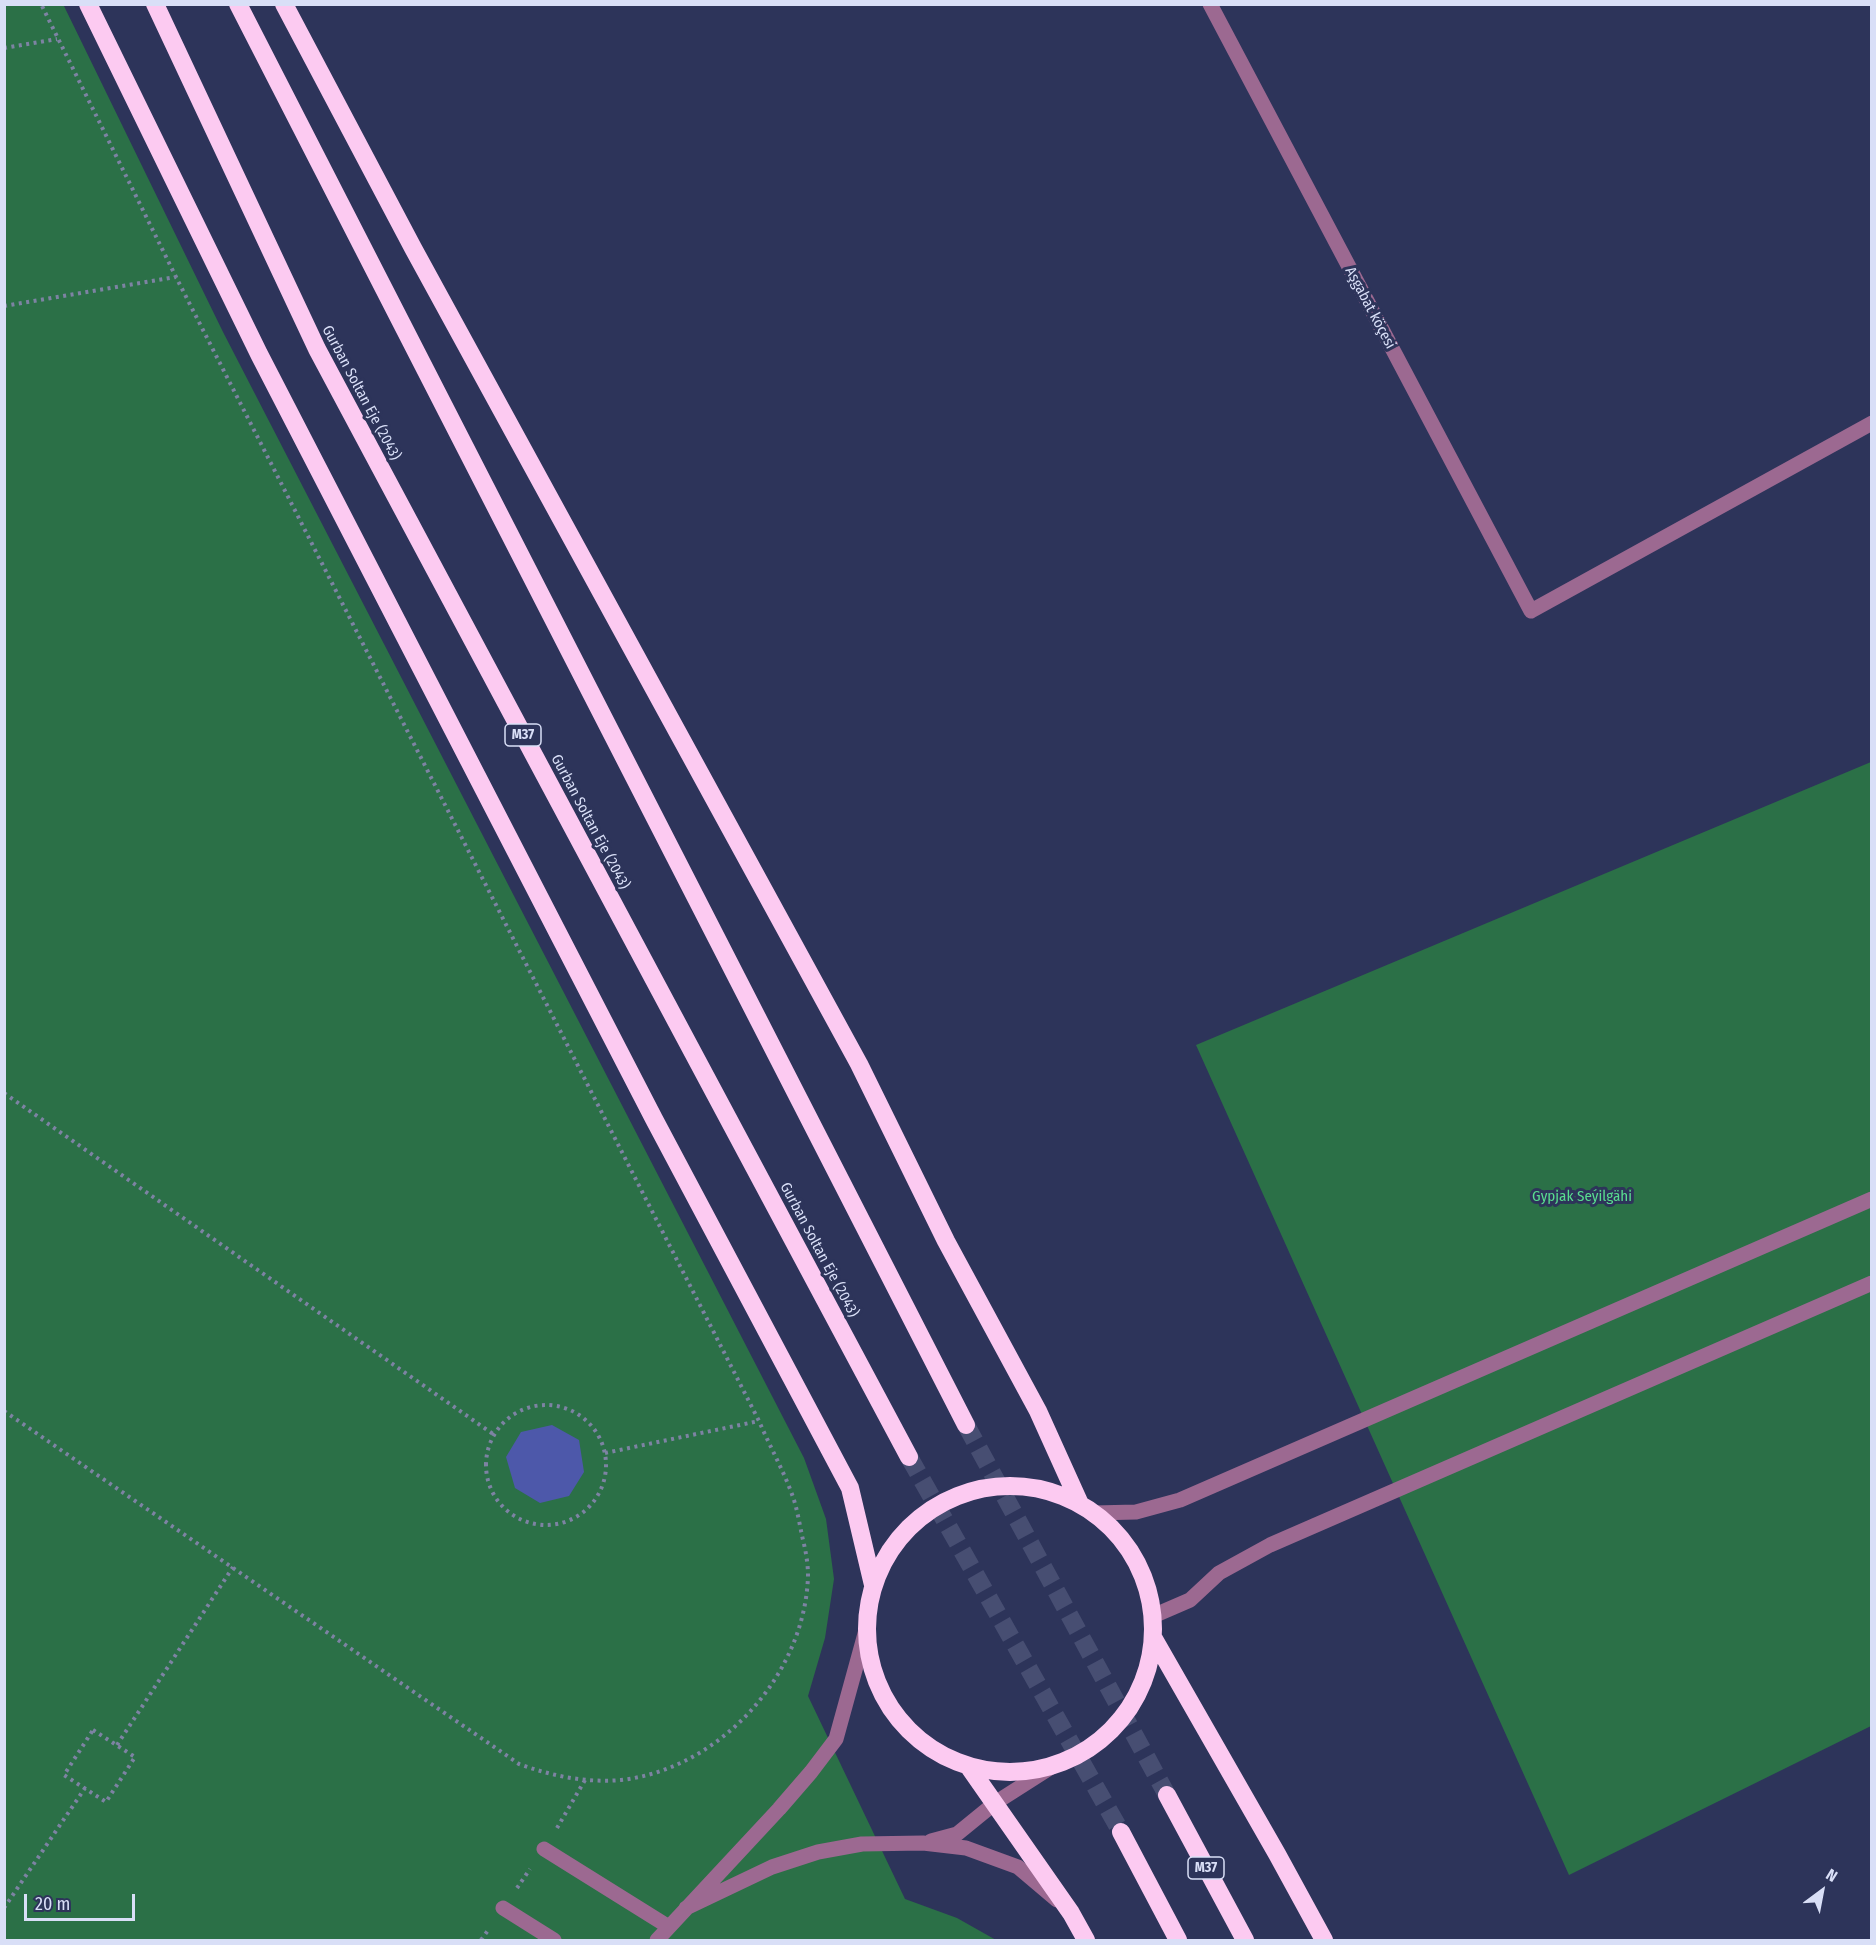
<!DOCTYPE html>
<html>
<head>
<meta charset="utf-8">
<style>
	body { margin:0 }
	#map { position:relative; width:1876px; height:1945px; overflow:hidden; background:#2d345a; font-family:"Fira Sans Condensed",sans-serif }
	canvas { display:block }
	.frame { position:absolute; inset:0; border:6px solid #d9dff7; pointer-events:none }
	.north { position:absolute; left:1792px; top:1861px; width:60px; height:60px; -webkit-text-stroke:4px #2d345a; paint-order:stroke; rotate:32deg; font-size:16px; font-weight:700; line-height:24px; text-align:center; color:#d9dff7 }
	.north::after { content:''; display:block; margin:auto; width:21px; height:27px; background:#d9dff7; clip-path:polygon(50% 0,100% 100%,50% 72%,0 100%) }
	.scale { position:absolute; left:24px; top:1894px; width:111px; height:27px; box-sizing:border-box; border:3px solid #d9dff7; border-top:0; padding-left:8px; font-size:18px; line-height:21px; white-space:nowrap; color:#d9dff7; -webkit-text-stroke:4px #2d345a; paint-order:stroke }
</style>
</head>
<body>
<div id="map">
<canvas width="1876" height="1945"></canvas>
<div class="frame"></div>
<div class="north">N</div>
<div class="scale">20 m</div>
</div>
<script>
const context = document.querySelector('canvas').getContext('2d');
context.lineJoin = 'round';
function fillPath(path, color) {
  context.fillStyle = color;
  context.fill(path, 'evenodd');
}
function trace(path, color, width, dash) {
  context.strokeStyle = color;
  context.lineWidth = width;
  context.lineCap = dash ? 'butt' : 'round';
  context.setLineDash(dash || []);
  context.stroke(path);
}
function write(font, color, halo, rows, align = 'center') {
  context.font = font + ' "Fira Sans Condensed",sans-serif';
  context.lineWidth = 6;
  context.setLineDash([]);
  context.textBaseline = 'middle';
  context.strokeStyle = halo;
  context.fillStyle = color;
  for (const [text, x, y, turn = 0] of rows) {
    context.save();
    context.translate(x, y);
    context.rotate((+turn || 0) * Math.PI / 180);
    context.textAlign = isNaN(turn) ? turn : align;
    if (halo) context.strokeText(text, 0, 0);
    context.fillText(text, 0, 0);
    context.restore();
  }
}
const green = new Path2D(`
	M63,4l160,328 581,1126 22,61 8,60 -9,59 -17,58 97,203 52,19 39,22h-991l-1,-1935z
	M1871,762v964l-302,149 -373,-830z`);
const water = new Path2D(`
	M552,1425l27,15 5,32 -15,24 -29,7 -25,-15 -9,-31 15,-25z`);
const highwayTunnel = new Path2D(`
	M966,1425l201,370
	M909,1457l212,375`);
const path = new Path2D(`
	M4,48l53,-9
	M4,306l172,-29
	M4,1093l489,341
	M486 1465a60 60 0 1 1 120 0a60 60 0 1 1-120 0Z
	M4,1411l515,353c33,12 66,19 102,16 99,-11 184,-105 187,-204 0,-12 -2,-24 -5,-36 -3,-13 -5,-27 -9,-40 -9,-27 -24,-53 -35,-79l-583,-1144 -135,-273
	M605,1453l154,-32
	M93,1730l42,27 -29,45 -42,-27z
	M117,1745l116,-178
	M557,1828l28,-48
	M517,1888l13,-19
	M4,1908l81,-120
	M481,1940l8,-11`);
const minor = new Path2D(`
	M1210,4l321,607 341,-188
	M1094,1513l42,-1 44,-12 692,-301
	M1153,1616l37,-16 29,-27 51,-28 602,-262
	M931,1841l26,-7 38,-31 58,-37
	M544,1849l125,78
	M503,1908l51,32
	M686,1908l86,-41 46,-15 44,-8 61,-1 43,5 52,19 39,33
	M657,1940l122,-131 32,-37 25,-33 30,-109`);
const highway = new Path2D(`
	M88,4l171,350 395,765 196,369 23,97
	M155,4l162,345 592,1108
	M238,4l728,1421
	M284,4l129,244 446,816 87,177 92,170 42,93
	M867 1629a143 143 0 1 1 286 0a143 143 0 1 1-286 0Z
	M1154,1639l123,215 47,86
	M969,1767l102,146 15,27
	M1167,1795l78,145
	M1121,1832l57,108`);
const shields = [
	[523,735,36],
	[1206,1868,36]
];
const shieldNames = [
	["M37",523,735],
	["M37",1206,1868]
];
const streetNames = [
	["Aşgabat köçesi",1370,308,62],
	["Gurban Soltan Eje (2043)",361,393,62],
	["Gurban Soltan Eje (2043)",590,822,62],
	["Gurban Soltan Eje (2043)",819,1250,62]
];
const parkNames = [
	["Gypjak Seýilgähi",1582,1197]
];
fillPath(green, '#2b7047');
fillPath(water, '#4d58aa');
trace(highwayTunnel, '#474e72', 18, [18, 9]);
trace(path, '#7d83a3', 4, [3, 4.5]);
trace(minor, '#9c6991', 15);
trace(highway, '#fccaf1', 18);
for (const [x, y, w] of shields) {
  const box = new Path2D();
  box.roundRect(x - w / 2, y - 11, w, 22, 4.5);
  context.fillStyle = '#2d345a';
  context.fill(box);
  trace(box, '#d9dff7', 1.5);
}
write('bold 14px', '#d9dff7', null, shieldNames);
write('15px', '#d9dff7', '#2d345a', streetNames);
write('15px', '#59dd8f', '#2d345a', parkNames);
</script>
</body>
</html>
